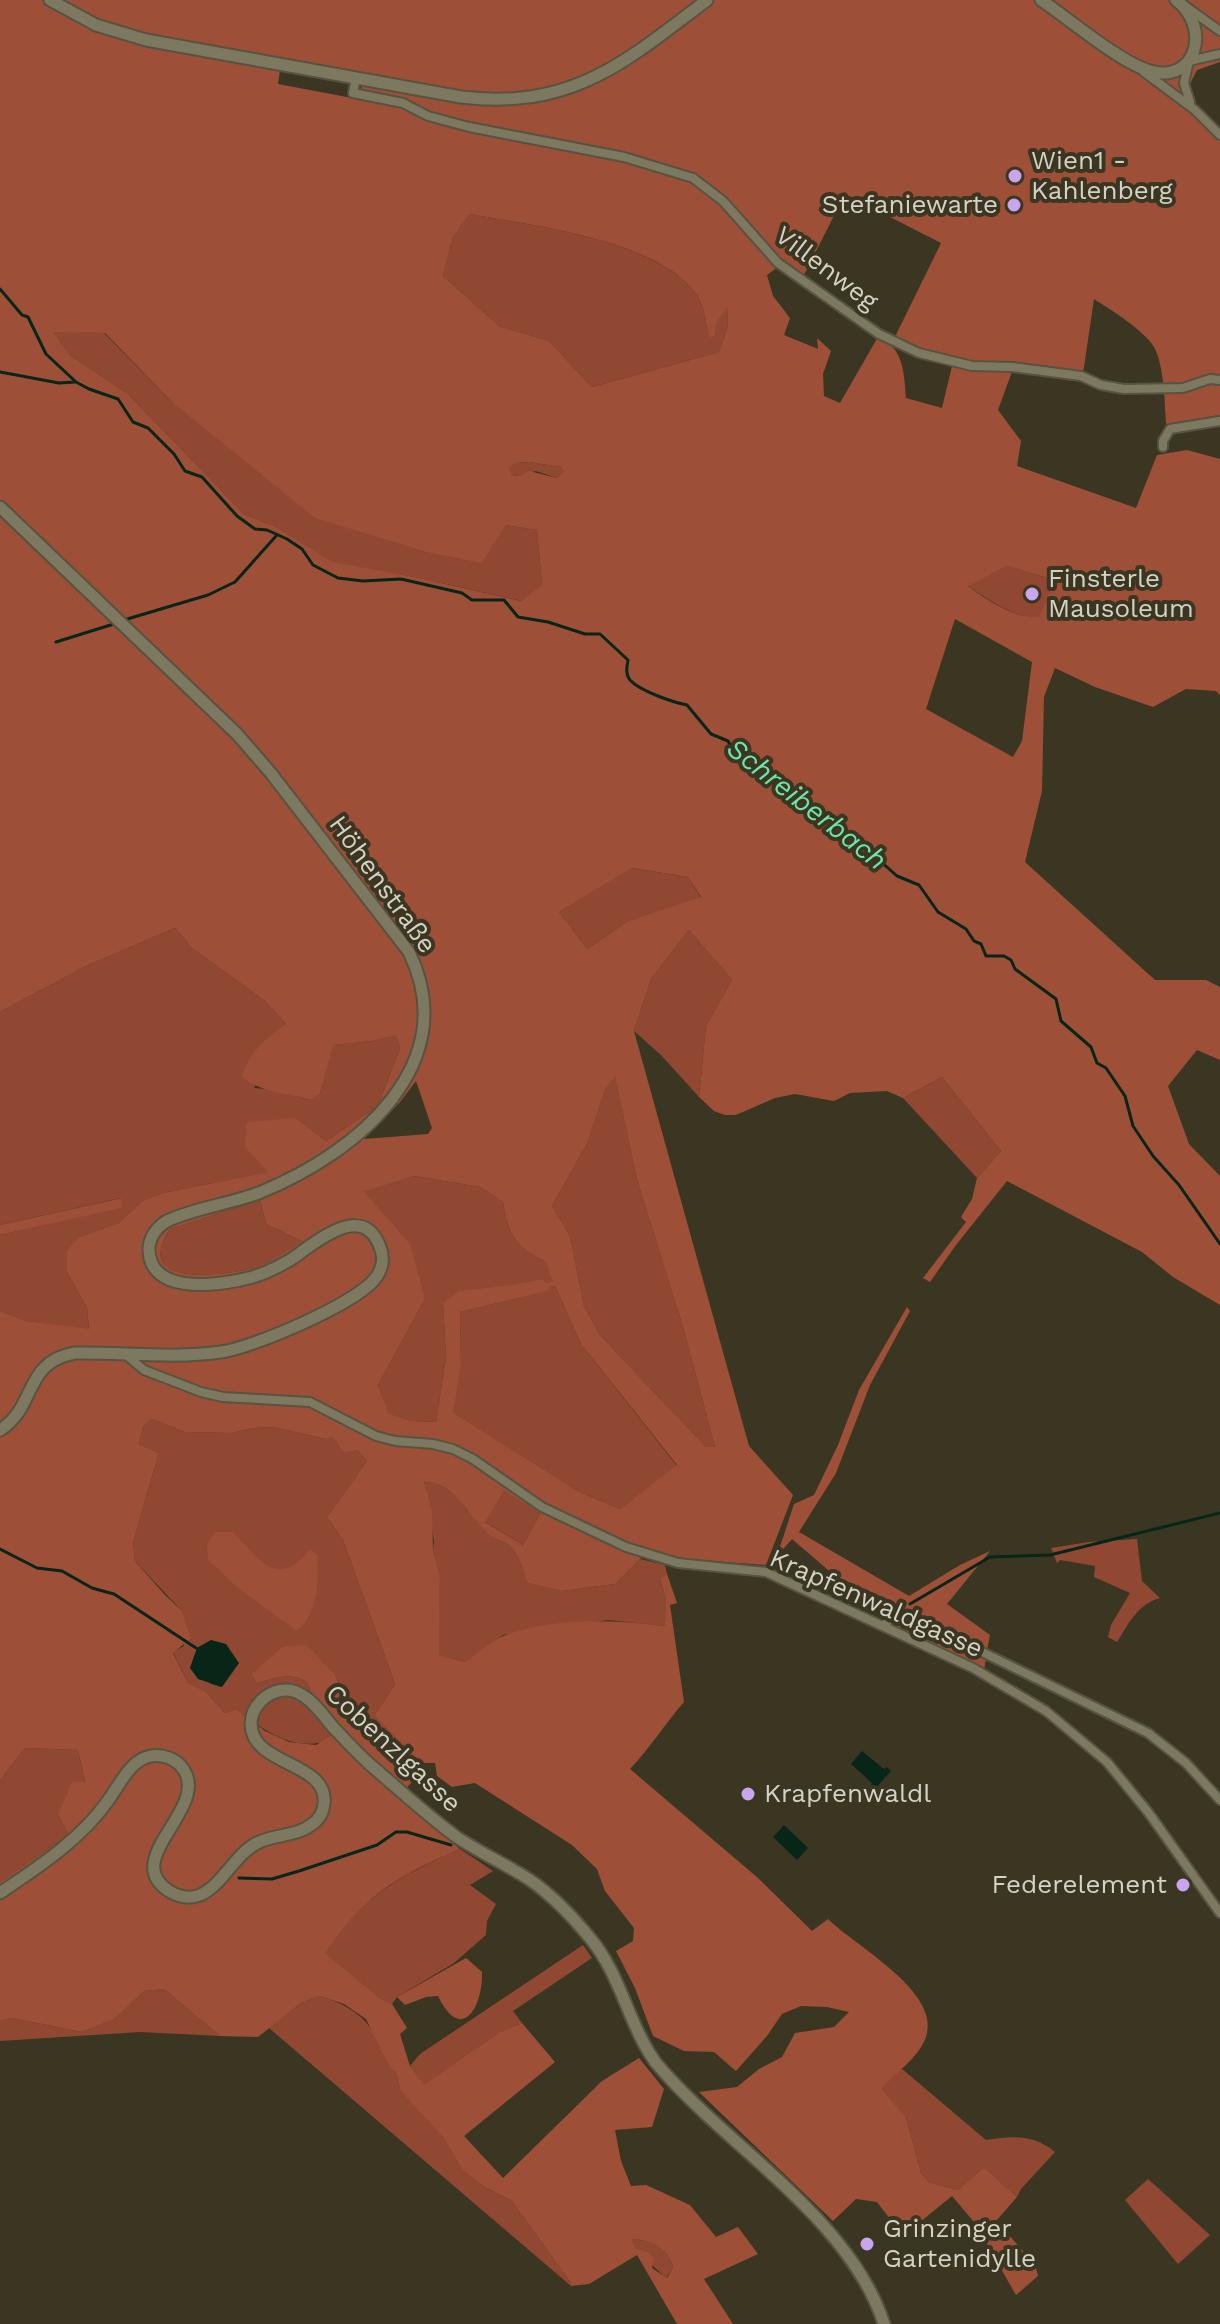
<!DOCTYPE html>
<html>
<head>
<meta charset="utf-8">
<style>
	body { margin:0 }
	canvas { display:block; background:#3a3621 }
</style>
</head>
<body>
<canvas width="1220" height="2324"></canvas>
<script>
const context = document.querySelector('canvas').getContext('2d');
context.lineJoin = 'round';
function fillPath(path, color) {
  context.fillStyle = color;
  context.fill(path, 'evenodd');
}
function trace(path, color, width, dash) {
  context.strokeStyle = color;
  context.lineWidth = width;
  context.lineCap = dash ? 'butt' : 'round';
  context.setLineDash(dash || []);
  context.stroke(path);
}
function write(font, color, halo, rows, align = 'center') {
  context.font = font + ' "Work Sans",sans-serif';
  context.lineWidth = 8;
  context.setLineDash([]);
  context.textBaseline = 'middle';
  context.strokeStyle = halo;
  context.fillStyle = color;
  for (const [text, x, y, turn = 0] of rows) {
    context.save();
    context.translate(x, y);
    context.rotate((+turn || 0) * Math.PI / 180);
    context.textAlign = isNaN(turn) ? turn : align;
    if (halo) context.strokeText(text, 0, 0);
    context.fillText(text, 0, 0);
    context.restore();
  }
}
const green = new Path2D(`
	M470,214c64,12 188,26 227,81 7,10 9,29 12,41h6l2,-14 10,-17 1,21 -9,26 -127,35 -43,-46 -50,-15 -56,-50 10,-39z
	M52,331l52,2 67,68 334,124 32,5 5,55 -20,16 -107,-24 -83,-14 -54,-35 -34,-14 -115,-119 -59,-40z
	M529,462l32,5 4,5 -8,6 -21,-7 -16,5 -8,-1 -4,-8 9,-4z
	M1007,566l47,14 -15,38c-25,0 -52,-19 -72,-33z
	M631,868l57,9 13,21 -73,23 -41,28 -28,-37z
	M175,928l17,20 73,53 21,23 -32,64 21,2 34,10 11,-6 12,-49 40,-4 24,-7 4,14 -22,58 -52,35 -30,-23 -27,54 -106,21 -21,8 -23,22 -40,14 -12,35 20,36 2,22 -62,-9 -27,-10v-76l121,-28v-9l-121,27v-213l86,-46z
	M689,930l43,50 -26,46 -7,71 -38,-42 -27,-24 17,-52z
	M615,1075l22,105 46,147 32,120h-9l-106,-112 -16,-29 -14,-70 -18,-30 35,-62 18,-54z
	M942,1077l59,74 -24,27 -74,-80z
	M414,1176l66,11 23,15c5,32 12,45 43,60l8,19 -7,2 -4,-4 -100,24 3,54 -10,65 -26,-1 -23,-8 -9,-28 47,-86 -62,-107z
	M260,1200l6,24 36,17c-14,10 -31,22 -49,27 -30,8 -122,20 -83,-39z
	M555,1286l26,58 96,122 -57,43 -40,-17 -128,-79 9,-46 -1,-55 87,-21 1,-4z
	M152,1419l33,13 46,1 23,-5 19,-1 52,12 8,-3 24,14 10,11 -40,56 16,23 52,144 -21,32 47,47v8l-8,10 -35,-31 -8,-24 -21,-11 -14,-41 -29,-28 -49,37c18,-5 33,-11 50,-1l25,57c-37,15 -67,-8 -96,-30l-11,4 -20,-22 -17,-8 -15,-31 11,-6 -3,-36 -46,-49 -2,-19 26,-89 -20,-9 4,-17zM211,1640l28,23 -18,24 -10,-3 -21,-16 7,-20z
	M424,1480c36,7 41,34 67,55 6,5 16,7 21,13 8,10 12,24 17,35l33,8 53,-7 25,-25 25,6 2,9 -7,6 6,20v26l-58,-6 -105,15 -38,27 -27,-7 2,-81 -7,-23 1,-10z
	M504,1491l36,23 -17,31 -39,-24z
	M1137,1539l5,42 18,17c-22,6 -31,25 -43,44l-9,-5 3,-12 19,-32 -36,-16 1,-11 -35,-6 -3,3 -6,-15 38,-6z
	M25,1748l53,2 7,33 -16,51 -69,48v-102z
	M460,1849l33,22 -23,14 26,19 -9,17 -1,14 -32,28 -57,34 -5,7 -12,-6 -53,-43 -2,-3c41,-58 71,-74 135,-103z
	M583,1945l9,13 -79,53 9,12 -22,9 -76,54 -14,-20 10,-12z
	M164,1989l56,47 -80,-4 -140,9v-20l12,-3 70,14 33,-13 29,-28z
	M320,1996c42,13 56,32 71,73l5,3 4,18 33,34 52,63 27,14 59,82v3l-302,-258 32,-25z
	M901,2068l85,72c27,-4 47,-6 69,12l-34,37 -4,8 -33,-30 -26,23 -29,-8 -8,-9 -15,-56 -26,-28z
	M1148,2179l62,56 -32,29 -53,-64z
	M637,2239c19,5 30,9 36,28l-7,11 -32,-30 -3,-8z`);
const forest = new Path2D(`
	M0,0h1220v62l-23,8 -8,16 7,20 24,27v282l-54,9c-1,-19 -2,-60 -12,-77 -10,-17 -43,-37 -60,-48l-11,75 -122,-12 -67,-23 47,-96 -96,-49 -43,85 -20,-15 -15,11 6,21 17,22 -6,17 34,14 -1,-11 14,13 -8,23 1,22 16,7 38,-66c26,10 26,37 28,61l36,10 10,-42 45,6 16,-3 -15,41 23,31 -4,25 119,42 21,-53 30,-5 33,9v236l-4,-4 -30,-2 -33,18 -58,-20 -40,-19 -11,29 -2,94 -17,71 130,118h51l14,7v73l-23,-10 -29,36 21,58 31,32v129l-47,-28 -31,-25 -135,-71 -51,64 -26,37 -7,-4 43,-56 -5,-5 11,-18 5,-21 24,-27 -59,-74 -39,21 -16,-7 -37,2 -16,8 -39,-7 -20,4 -39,17h-11l-11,-4 -15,-14 7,-71 26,-46 -43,-50 -38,49 -17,52 115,415 44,49 -27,70 -82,-6 -40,-10 -4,10 -25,25 -53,7 -34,-8c-4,-11 -8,-25 -16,-35 -5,-6 -15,-8 -22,-13 -23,-19 -33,-51 -66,-54l8,31 1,39 7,23 -1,81 26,7c12,-8 26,-22 41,-27 50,-18 107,-15 159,-9l1,-26 -6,-21 7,-5 10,29 -7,2 14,97c-19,22 -34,46 -54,67l128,109 54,53 16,-12c27,27 114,73 98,118 -8,22 -31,36 -45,52l25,28 15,56 8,9 29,8 26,-23 33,30 -21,24 39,43 3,12 -22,19 -42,-73 -22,-26 -49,40 -26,-34 -21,-3 -23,22 -134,-129 38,-5 22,-18 23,-12 13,-24 39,-6 15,-15 -22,-5 -26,-1 -19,8 -15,22 -31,35 -22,-19 -30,-1 -31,-15 -18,-48 -19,-37 17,-10 1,-13 -29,-37 -8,-22 -25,-24 -97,-62 -23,4 -15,-11 -2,-13h-14l-47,-47 21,-32 -52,-144 -16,-23 40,-56 -10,-11 -13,2 -11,-15 -8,2 -52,-12 -19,1 -23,5 -46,-1 -33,-13 -9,8 -4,17 20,9 -26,89 2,19 30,34 16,15 10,28 -18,15 15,30 17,8 20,22 11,-4 29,22 24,11 27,3 15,-9 -24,-54c-17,-10 -32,-4 -50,1l-5,-9 30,-27 24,-2 29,29 14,41 21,11 8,24 35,31 -15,16 62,52c-64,28 -94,45 -135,104l55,45 12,6 15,24 -7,6 10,32 14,19 76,-53 22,-9 33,39 -91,74 39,42 99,-97 37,-23 25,31 -12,38 -37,3 6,31 10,25 15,-1 44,20 26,32 22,-10 20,27 -54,25 29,45h-56l-40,-69 -48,29 -18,2v-3l-59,-82 -27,-14 -22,-17 -19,-32 -44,-48 -4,-18 -5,-3 -25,-50 -22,-15 -24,-8 -19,7 -43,34 -38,-1 -56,-47 -20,2 -29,28 -33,13 -70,-14 -12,3v-139l69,-48 -11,-20 14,-32h13l-7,-32 -53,-2 -25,32v-469l27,10 62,8 -2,-21 -20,-36v-21l12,-14 40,-14 23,-22 21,-8 105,-21 -23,-25 2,-25 49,-4 30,23 52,-35 22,-58 -4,-13 -24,6 -39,4 -13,49 -10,6c-24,-7 -51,-8 -69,-24 12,-27 22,-35 45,-52l-21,-23 -73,-53 -17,-20 -89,38 -86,46zM280,70l82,15v1l-5,11 -5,1 -74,-14zM470,214c64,12 189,26 227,81 7,10 9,29 12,42l6,-1 2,-14 10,-15 1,19 -9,26 -127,35 -43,-46 -50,-15 -56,-50 10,-39zM53,332l52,1 66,68 144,117 112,34 55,11 23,-38 32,5 5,55 -21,16 -106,-24 -83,-15 -54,-34 -34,-14 -115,-119 -59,-40zM529,462l32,5 3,5 -7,6 -28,-7 -9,5 -8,-1 -3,-8 8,-4zM1007,566l47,14 -15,37c-24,2 -52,-17 -71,-31zM955,619l77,43 -10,79 -9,16 -87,-48zM632,868l56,9 13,20 -73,24 -41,28 -28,-37zM615,1076l22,104 46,147 32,120h-9l-106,-112 -16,-29 -14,-70 -18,-30 35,-62 18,-54zM416,1081l16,47 -4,6 -64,5 36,-37zM414,1176l66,11 23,15c5,32 12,45 43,60l7,19 -6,2 -4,-4 -30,6 -53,6 -17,12 3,54 -10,65 -26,-1 -22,-8 -10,-28 47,-86 -15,-55 -46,-52zM260,1200l6,24 36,17c-15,10 -32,22 -49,27 -30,8 -122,20 -83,-39zM555,1286l26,58 96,121 -57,44 -40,-17 -127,-79 8,-46 -1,-55 88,-21 1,-4zM504,1491l36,23 -17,31 -38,-23zM637,2239c19,5 30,9 36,28l-6,11 -15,-10 2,-9 -5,-6 -15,-5 -2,-8z
	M122,1198l-1,10 -121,27v-10z
	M907,1307l3,4 -40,74 -34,88 -37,59 110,64 51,-31 30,-14 -43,53 43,31 -3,16 -85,-40 -8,-9 -59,-26 -43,-37 -15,17 17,-52 20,-9 24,-50 21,-55z
	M215,1532h18c27,28 43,58 77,18l7,4c2,27 1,59 -20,77l-60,-44 -29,-27 -1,-16z
	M901,1619l85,39 -2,12 -87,-42 -5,-5z
	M466,1958l16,14c1,36 -21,72 -44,24l-12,1 -21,8 -8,-8z`);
const water = new Path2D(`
	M211,1640l15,4 13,19 -17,24 -24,-8 -8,-11 7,-20z
	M862,1751l22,18 3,-2 4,4 -16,18 -4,-4 1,-2 -21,-19z
	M784,1825l24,23 -11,12 -24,-23z`);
const stream = new Path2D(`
	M0,289l22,26 6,2 18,37 30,28 13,7 29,10 15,23 15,6 26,26 11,17 17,6 35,39 18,13 12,1 20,9 15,10 11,16 25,13 25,3 38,-2 61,14 10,7h32l14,17 30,5 37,12h15l28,26c-1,6 -3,14 2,20 10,11 42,22 57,25l24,29 17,7 5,9 31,28 17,9 7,8 17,8 13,14 24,10 55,49 22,9 19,27 28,17 8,12 7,3 5,12h18l7,4 4,9 41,30 5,22 30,26 6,16 9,5 19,28 8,30 20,30 26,29 41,59
	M0,372l59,11 16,-1
	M124,620l84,-25 27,-13 41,-46
	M56,642l61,-19
	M0,1549l37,19 25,3 30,17 22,6 82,54
	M910,1604l80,-47 60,-2 170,-42
	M239,1878l33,1 27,-8 78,-26 19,-13h11l44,13`);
const street = new Path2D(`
	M1185,6l35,25
	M1144,72l51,38 25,25
	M356,78l-3,15 50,10 25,13 41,11 155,30 69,21 30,23 55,62 101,71 40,19 53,13 40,1 69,9 20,9 23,4 59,-1 27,-9 10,1
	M1190,102l-6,-19 5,-22 31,-7
	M1163,447v-6l7,-12 50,-8
	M125,1354l19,16 57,22 22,5 87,5 66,34 19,5 38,3 20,5 20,10 69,48 84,40 52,16 88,9 207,96 73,43 61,51 41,50 72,101
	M884,1626l12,-16 252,123 38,30 34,37`);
const secondary = new Path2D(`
	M50,0l46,25 50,15 315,57c111,13 163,-34 246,-97
	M1041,0c28,19 80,63 109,71 46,13 62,-43 26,-71
	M0,507l237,227 33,38 139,180c55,112 -52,201 -148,240 -30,12 -64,15 -94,29 -10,6 -18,16 -18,29 1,43 62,36 91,30 17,-3 35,-11 50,-20 23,-15 72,-61 90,-13 4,9 3,20 -3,29 -16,26 -125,72 -156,76 -49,7 -98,0 -146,1 -52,9 -38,54 -75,77
	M0,1893c38,-26 80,-53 107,-91 11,-14 20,-36 37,-44 12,-5 27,-2 36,7 37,40 -63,93 -11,126 10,6 21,8 31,4 23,-10 34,-40 57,-52 17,-9 38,-6 54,-18 8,-5 12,-12 13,-21 5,-43 -72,-37 -73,-80 0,-9 4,-17 10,-23 11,-11 27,-15 41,-6 12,7 22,21 31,32 13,14 26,28 41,41 27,23 55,49 84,70 23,15 49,27 72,42 23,16 42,36 60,58 31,37 38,86 66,125 70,83 194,155 228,261`);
const markers = [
	[1015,176,8,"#c8a5ef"],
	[1014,205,8,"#c8a5ef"],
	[1032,594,8,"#c8a5ef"],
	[748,1794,8,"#c8a5ef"],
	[1183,1885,8,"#c8a5ef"],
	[867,2244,8,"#c8a5ef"]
];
const poiNames = [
	["Wien1 -",1031,161],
	["Kahlenberg",1031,191],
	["Stefaniewarte",998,205,"right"],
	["Finsterle",1048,579],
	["Mausoleum",1048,609],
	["Krapfenwaldl",764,1794],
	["Federelement",1167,1885,"right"],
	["Grinzinger",883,2229],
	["Gartenidylle",883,2259]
];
const streetNames = [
	["Villenweg",826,269,37],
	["Höhenstraße",382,885,54],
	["Krapfenwaldgasse",876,1604,24],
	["Cobenzlgasse",393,1749,43]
];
const waterNames = [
	["Schreiberbach",806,805,38]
];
fillPath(green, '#904833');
fillPath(forest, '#9e4f37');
fillPath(water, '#082617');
trace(stream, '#082617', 3);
trace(street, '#575341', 12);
trace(secondary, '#575341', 15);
trace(street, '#7d7961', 8);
trace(secondary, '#7d7961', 11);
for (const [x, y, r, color] of markers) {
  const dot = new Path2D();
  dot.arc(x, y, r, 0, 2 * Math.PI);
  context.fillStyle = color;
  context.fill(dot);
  trace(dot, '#3a3621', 3);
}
write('26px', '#d4d1c5', '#3a3621', poiNames, 'left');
write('26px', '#d4d1c5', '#3a3621', streetNames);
write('italic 28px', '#6ce5a7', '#3a3621', waterNames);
</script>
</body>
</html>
